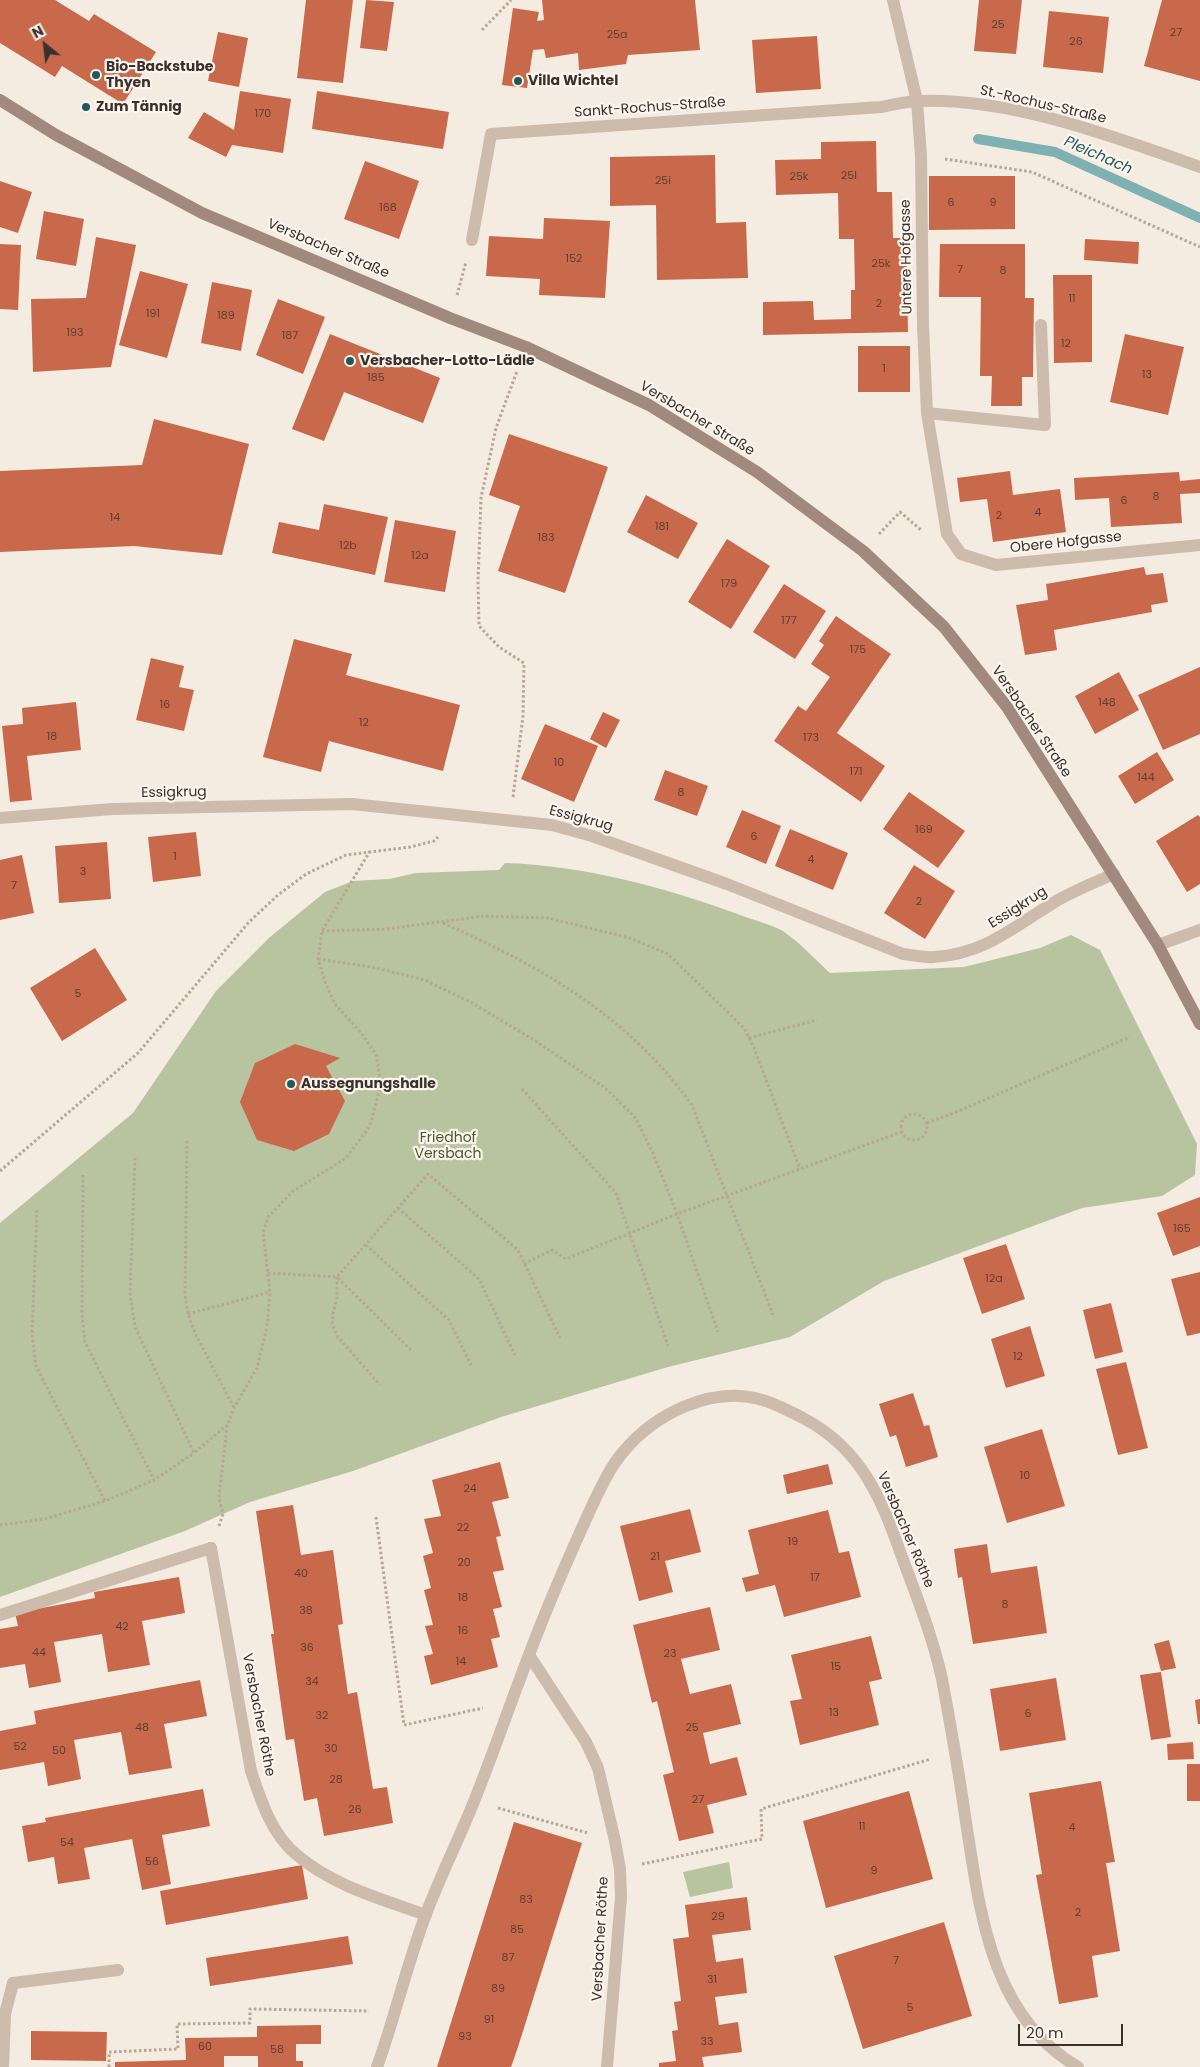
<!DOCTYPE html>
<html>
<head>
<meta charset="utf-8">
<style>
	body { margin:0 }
	#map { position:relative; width:1200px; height:2067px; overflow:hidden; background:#f4ebe1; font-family:Poppins,sans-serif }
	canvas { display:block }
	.north { position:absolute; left:20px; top:20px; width:50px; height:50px; -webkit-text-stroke:4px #fbf5ee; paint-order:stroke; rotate:331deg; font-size:14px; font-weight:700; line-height:20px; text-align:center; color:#3b302b }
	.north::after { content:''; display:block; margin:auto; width:18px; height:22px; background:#3b302b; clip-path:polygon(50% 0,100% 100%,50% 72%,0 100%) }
	.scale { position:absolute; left:1018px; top:2024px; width:105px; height:22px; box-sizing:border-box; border:2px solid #3b302b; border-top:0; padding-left:6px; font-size:15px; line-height:18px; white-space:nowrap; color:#3b302b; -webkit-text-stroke:4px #fbf5ee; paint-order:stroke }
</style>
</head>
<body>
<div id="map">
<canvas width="1200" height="2067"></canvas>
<div class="north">N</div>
<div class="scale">20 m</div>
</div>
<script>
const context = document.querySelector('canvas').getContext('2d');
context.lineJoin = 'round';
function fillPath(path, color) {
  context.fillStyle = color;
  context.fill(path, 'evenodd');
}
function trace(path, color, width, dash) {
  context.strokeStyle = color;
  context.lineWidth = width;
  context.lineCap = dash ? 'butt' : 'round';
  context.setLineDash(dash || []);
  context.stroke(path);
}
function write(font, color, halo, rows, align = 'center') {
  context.font = font + ' Poppins,sans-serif';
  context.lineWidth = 4.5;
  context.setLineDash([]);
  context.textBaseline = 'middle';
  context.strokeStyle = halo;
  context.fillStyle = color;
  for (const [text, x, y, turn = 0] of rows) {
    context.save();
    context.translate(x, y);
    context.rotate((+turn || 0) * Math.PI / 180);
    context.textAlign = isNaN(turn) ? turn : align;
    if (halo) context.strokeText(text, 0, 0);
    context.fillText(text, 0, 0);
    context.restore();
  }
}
const green = new Path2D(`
	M505,863c75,2 159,24 230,50 15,6 32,10 46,17 13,7 37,32 49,43l134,-6 76,-19 31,-13 29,15 97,194 -2,31 -33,21 -80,12 -198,73 -94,56 -122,30 -167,50 -148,54 -103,31 -65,29 -185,66v-374l133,-110 83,-122 54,-54 55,-45 28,-11 36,-2 27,-6 83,-3z
	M729,1862l4,26 -43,9 -7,-25z`);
const stream = new Path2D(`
	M978,139l77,13 145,66`);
const building = new Path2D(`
	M0,0h55l34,21 5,-7 62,38 -33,52 -61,-38 -7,11 -55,-34z
	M306,0h47l-10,83 -46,-5z
	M366,0l28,2 -7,49 -27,-3z
	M542,0h153l5,50 -72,5 -2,9 -47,6 -1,-17 -32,5 -2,-9 -11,1 -6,38 -25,-3 11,-77 26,4 -2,9 7,-1z
	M979,0h43l-6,54 -42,-3z
	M1162,0h38v81l-56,-15z
	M1049,11l60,6 -6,56 -60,-6z
	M218,32l30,6 -9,49 -31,-6z
	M817,36l4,53 -65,4 -4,-53z
	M240,91l51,8 -8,54 -51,-8 -6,12 -38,-19 16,-26 30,18z
	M317,91l132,21 -6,37 -131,-20z
	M876,141l1,51h15l1,46h13l2,94 -145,3v-33l50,-1 1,19 37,-1v-29h4l-1,-51h-15l-1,-46 -62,2 -1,-35 46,-1v-17z
	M715,155l1,68 30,-1 2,56 -91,2 -1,-75 -46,1v-49z
	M365,161l54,20 -20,58 -55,-20z
	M929,176h86v53l-86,1z
	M0,181l32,11 -14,41 -18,-6z
	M44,211l40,8 -8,47 -40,-7z
	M544,218l66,3 -5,77 -66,-3 1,-16 -54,-3 3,-40 54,3z
	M96,237l40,8 -25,122 -78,5 -2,-73 55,-1z
	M1085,239l54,3 -1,22 -54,-4z
	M0,244l21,1 -3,65 -18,-1z
	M940,244h85v54h9l-1,79h-11v29h-31l1,-30h-12l1,-79h-42z
	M140,271l48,13 -21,74 -48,-13z
	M1053,275h39v87l-38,1z
	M212,282l40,8 -11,61 -40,-8z
	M278,299l47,18 -22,57 -47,-19z
	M330,334l110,44 -17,45 -79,-31 -20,49 -32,-12z
	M1125,334l59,13 -16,68 -58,-13z
	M858,346h52v46h-52z
	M154,419l95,25 -27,111 -88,-9 -134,6v-81l142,-6z
	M509,434l99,33 -43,126 -67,-22 22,-65 -31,-11z
	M1010,471l3,24 47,-6 6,43 -73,10 -6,-43 -27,3 -3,-24z
	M1179,472l1,9 20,-2v14l-20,1 2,29 -71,4 -2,-29 -34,2 -1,-22z
	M646,495l52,28 -20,36 -51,-27z
	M324,504l64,13 -13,58 -103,-22 7,-31 40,8z
	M395,520l61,11 -11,61 -61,-10z
	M727,539l43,27 -39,63 -43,-27z
	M1144,567l2,8 17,-2 5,29 -17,3 1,7 -98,18 3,20 -32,5 -9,-50 32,-5 -2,-16z
	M784,584l42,27 -31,48 -42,-27z
	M836,616l55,38 -54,79 48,33 -24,36 -87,-61 24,-35 8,5 24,-34 -19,-13 13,-19 -5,-4z
	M294,639l58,15 -6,21 114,30 -17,66 -114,-30 -8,31 -58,-15z
	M151,658l33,8 -5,21 15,3 -10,41 -48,-11z
	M1200,667v67l-37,16 -25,-55z
	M1119,672l20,38 -44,24 -20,-38z
	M76,702l5,48 -54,6 5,44 -22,2 -8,-76 21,-2 -1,-16z
	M603,712l17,8 -14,28 -16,-9z
	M545,724l53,22 -24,56 -53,-23z
	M1157,752l17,28 -39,24 -17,-28z
	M665,770l43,16 -11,30 -43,-16z
	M909,792l56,39 -27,37 -55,-39z
	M742,810l39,16 -15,38 -40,-17z
	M1198,815l2,2v67l-13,8 -31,-51z
	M790,829l58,24 -15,37 -58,-24z
	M196,832l5,44 -48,6 -5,-45z
	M107,842l4,57 -52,4 -4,-57z
	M22,855l12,58 -34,7v-60z
	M914,865l41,26 -30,48 -41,-26z
	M95,948l32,52 -65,41 -32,-53z
	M295,1044l45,14 -14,8 19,35 -16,33 -35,17 -37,-11 -17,-38 15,-39z
	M1200,1197v49l-27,10 -16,-43z
	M1006,1244l19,55 -43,15 -19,-56z
	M1200,1272v61l-13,3 -16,-57z
	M1111,1303l12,49 -28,7 -12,-49z
	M1030,1326l15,50 -39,12 -15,-49z
	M1126,1362l22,86 -30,7 -22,-86z
	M913,1393l11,33 5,-1 9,32 -32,10 -10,-32 -6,2 -11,-33z
	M1042,1429l23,77 -58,17 -23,-76z
	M500,1462l9,36 -17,4 9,34 -5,1 8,33 -11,2 9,35 -9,2 7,28 -9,2 7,28 -67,18 -7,-29 9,-2 -8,-28 8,-1 -9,-35 7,-2 -8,-32 10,-3 -9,-34 17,-3 -9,-36z
	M828,1464l5,20 -46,10 -4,-19z
	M293,1505l8,50 32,-5 10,74 -5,1 10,69 9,-2 16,97 14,-2 6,36 -69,13 -7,-38 -13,3 -10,-62 -8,1 -15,-106h3l-18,-123z
	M690,1509l11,43 -36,9 8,31 -34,9 -19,-75z
	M828,1510l11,43 10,-2 12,46 -77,20 -9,-32 -29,7 -4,-14 17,-4 -11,-44z
	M987,1544l4,29 46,-7 10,67 -74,11 -11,-67 -4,1 -4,-29z
	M179,1577l6,36 -43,8 8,44 -42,7 -6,-38 -48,8 7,40 -32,6 -4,-24 -25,4v-39l18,-3 -3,-13 80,-15 -1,-6z
	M710,1607l10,43 -39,9 9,35 41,-10 10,40 -38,9 7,31 27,-7 10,38 -40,10 7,28 -35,8 -16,-66 11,-3 -17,-71 -5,2 -19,-78z
	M871,1636l11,43 -13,3 10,43 -79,20 -10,-44 12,-2 -11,-44z
	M1169,1640l7,28 -15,3 -7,-27z
	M1161,1672l10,65 -20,3 -11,-65z
	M1056,1678l10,62 -66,11 -10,-62z
	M200,1680l7,36 -43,8 8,44 -43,7 -8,-43 -47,8 7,39 -33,7 -4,-24 -44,8v-39l36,-7 -2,-13z
	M1200,1699v25h-2l-3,-24z
	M1193,1742l1,17 -26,1 -1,-16z
	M1187,1764h13v37h-13z
	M1101,1781l14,81 -9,1 14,88 -28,5 6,41 -39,7 -23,-129 6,-1 -13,-81z
	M203,1789l7,37 -48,9 9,49 -29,6 -10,-51 -48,9 6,31 -32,5 -4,-27 -26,5 -6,-36 24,-4 -1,-4z
	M909,1791l24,88 -107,29 -23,-87z
	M514,1822l68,21 -64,204 -7,20h-74z
	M302,1865l6,34 -142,26 -6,-34z
	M747,1897l4,33 -39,5 4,27 27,-4 4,35 -32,4 4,28 19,-3 4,30 -40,5 2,10h-45v-4l17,-2 -4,-30 6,-1 -4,-28 7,-1 -8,-62 16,-2 -4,-32z
	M944,1922l28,94 -109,33 -29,-93z
	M348,1936l5,28 -143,22 -4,-28z
	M321,2025v19h-25v17h7v6h-45v-11h-34v11h-109v-5l71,-2 -1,-22 72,-1v-11z
	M31,2031l76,1 -1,29 -75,-1z`);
const path = new Path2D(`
	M482,30l29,-30
	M945,159l87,13 168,75
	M457,295l9,-33
	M879,534l21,-22 21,18
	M513,797l10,-81 1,-53 -25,-16 -20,-21 -1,-45 3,-83 15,-70 21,-57
	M443,923c99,44 184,92 249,182l81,210
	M322,931l65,-2 97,-13 64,2 82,20 38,16 76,74 10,20 46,121
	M318,959l54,8 53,13 49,24 60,36 70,47 31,30 18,36 24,61 41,118
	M749,1038l68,-18
	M522,1089l94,104 52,153
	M901 1127a13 13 0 1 1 26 0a13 13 0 1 1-26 0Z
	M927,1123l32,-12 171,-74
	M187,1141l-2,154 3,19 7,19 39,75
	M135,1158l-5,136 5,33 59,126 32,-27
	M0,1171l138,-118 111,-131 29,-27 28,-21 40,-19 64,-8 24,-6 4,-4
	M83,1175l-1,139 3,28 69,138 40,-27
	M398,1208l81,71 36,76
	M37,1210l-5,124 4,32 69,135 49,-21
	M366,1245l83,75 23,47
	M524,1264l28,-14 14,9 111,-45 224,-82
	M268,1273l69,4 91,-103 90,76 42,88
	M337,1277v21l-4,15 -1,11 5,12 43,49
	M338,1278l74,73
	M188,1314l82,-22
	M376,1517l28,208 79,-17
	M0,1525l44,-6 61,-18
	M219,1526l4,-12 -4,-16 8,-72 7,-18 23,-40 10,-41 3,-35 -7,-60 6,-16 24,-25 53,-33 24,-32 11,-42 -5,-30 -14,-20 -27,-30 -10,-22 -7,-23 4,-28 48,-80
	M498,1808l90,25
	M642,1864l120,-25 -1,-30 170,-50
	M109,2067v-15l69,-3 -1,-25 73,-1v-14l119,2`);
const service = new Path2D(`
	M0,1615l211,-67
	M13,1983l105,-13`);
const minor = new Path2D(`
	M893,0l24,101 4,55 2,170 4,87 20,121 14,20 35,11 204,-20
	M472,240l19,-106 390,-27c12,-2 25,-6 37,-6 92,-4 197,36 282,66
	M927,413l118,12 -4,-100
	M0,818l112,-9 240,-5 200,21 40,11 135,48 176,70c10,1 21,4 31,3 52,-3 82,-32 124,-57 18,-10 37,-18 56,-26
	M1158,945l42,-15
	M211,1548l40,223c10,30 21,64 46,84 36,31 85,44 129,60
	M529,1655l57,87 12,26 17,73 5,28 1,28 -14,170
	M3,2067l2,-53 8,-31
	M377,2067c18,-50 30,-103 49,-153 14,-37 32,-73 47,-110 24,-60 44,-120 68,-180 16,-40 33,-79 51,-118 9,-19 18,-39 32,-55 31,-37 87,-65 135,-52 16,4 30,12 44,19 59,31 78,80 99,139 15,40 31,81 40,122 9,48 17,95 24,143 14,90 25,195 112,245`);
const secondary = new Path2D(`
	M0,100l56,35 146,78 248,105 76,29 123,58 108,67 106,79 81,76 63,80 151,238 42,79`);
const markers = [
	[96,75,5,"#1f5a5e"],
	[518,81,5,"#1f5a5e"],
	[86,107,5,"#1f5a5e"],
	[350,361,5,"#1f5a5e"],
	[291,1084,5,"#1f5a5e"]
];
const numberNames = [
	["25",998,25],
	["27",1176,33],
	["25a",617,35],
	["26",1076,42],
	["170",263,114],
	["25l",849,176],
	["25k",799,177],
	["25i",663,181],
	["6",951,203],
	["9",993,203],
	["168",388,208],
	["152",574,259],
	["25k",881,264],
	["7",960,270],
	["8",1003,271],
	["11",1072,299],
	["2",879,304],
	["191",153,314],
	["189",226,316],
	["193",75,333],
	["187",290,336],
	["12",1066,344],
	["1",884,369],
	["13",1147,375],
	["185",376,378],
	["8",1156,497],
	["6",1124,501],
	["4",1038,513],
	["2",999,516],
	["14",115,518],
	["181",662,527],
	["183",546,538],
	["12b",348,546],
	["12a",420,556],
	["179",729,584],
	["177",789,621],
	["175",858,650],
	["148",1107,703],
	["16",165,705],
	["12",364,723],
	["18",52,737],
	["173",811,738],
	["10",559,763],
	["171",856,772],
	["144",1146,778],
	["8",681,793],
	["169",924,830],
	["6",754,837],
	["1",175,857],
	["4",811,860],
	["3",83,872],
	["7",14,886],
	["2",919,902],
	["5",78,994],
	["165",1182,1229],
	["12a",994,1279],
	["12",1018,1357],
	["10",1025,1476],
	["24",470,1489],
	["22",463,1528],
	["19",793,1542],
	["21",655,1557],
	["20",464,1563],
	["40",301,1574],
	["17",815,1578],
	["18",463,1598],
	["8",1005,1605],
	["38",306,1611],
	["42",122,1627],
	["16",463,1631],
	["36",307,1648],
	["44",39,1653],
	["23",670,1654],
	["14",461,1662],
	["15",836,1667],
	["34",312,1682],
	["13",834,1713],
	["6",1028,1714],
	["32",322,1716],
	["48",142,1728],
	["25",692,1728],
	["52",20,1747],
	["30",331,1749],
	["50",59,1751],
	["28",336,1780],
	["27",698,1800],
	["26",355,1810],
	["11",862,1827],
	["4",1072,1828],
	["54",67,1843],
	["56",152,1862],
	["9",874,1871],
	["83",526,1900],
	["2",1078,1913],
	["29",718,1917],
	["85",517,1930],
	["87",508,1958],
	["7",896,1961],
	["31",712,1980],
	["89",498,1989],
	["5",910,2008],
	["91",489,2020],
	["93",465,2037],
	["33",707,2042],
	["60",205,2047],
	["58",277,2050]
];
const poiNames = [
	["Bio-Backstube",106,67],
	["Thyen",106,83],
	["Villa Wichtel",528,81],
	["Zum Tännig",96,107],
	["Versbacher-Lotto-Lädle",360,361],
	["Aussegnungshalle",301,1084]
];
const streetNames = [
	["St.-Rochus-Straße",1043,105,13],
	["Sankt-Rochus-Straße",650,108,-4],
	["Versbacher Straße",328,249,23],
	["Untere Hofgasse",907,257,-91],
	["Versbacher Straße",697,419,31],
	["Obere Hofgasse",1066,543,-6],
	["Versbacher Straße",1031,722,56],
	["Essigkrug",174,793,-1],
	["Essigkrug",581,819,15],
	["Essigkrug",1018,908,-32],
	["Versbacher Röthe",905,1530,67],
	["Versbacher Röthe",258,1715,79],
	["Versbacher Röthe",601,1939,-87]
];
const parkNames = [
	["Friedhof",448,1138],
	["Versbach",448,1154]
];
const waterNames = [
	["Pleichach",1098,156,24]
];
fillPath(green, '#b8c4a0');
trace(stream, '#7fb0b2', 10);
fillPath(building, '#c8694b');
trace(path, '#b9a596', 3, [2.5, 2.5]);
trace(service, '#cdbbac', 12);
trace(minor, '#cdbbac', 12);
trace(secondary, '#a18a7d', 12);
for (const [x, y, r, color] of markers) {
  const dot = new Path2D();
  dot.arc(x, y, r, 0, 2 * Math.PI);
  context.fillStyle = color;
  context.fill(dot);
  trace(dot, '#fbf5ee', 2);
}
write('11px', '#5e3e33', null, numberNames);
write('bold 14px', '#3b302b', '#fbf5ee', poiNames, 'left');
write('14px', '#3b302b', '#fbf5ee', streetNames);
write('14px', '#4a5a2e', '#fbf5ee', parkNames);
write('italic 15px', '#1f5a5e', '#fbf5ee', waterNames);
</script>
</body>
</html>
